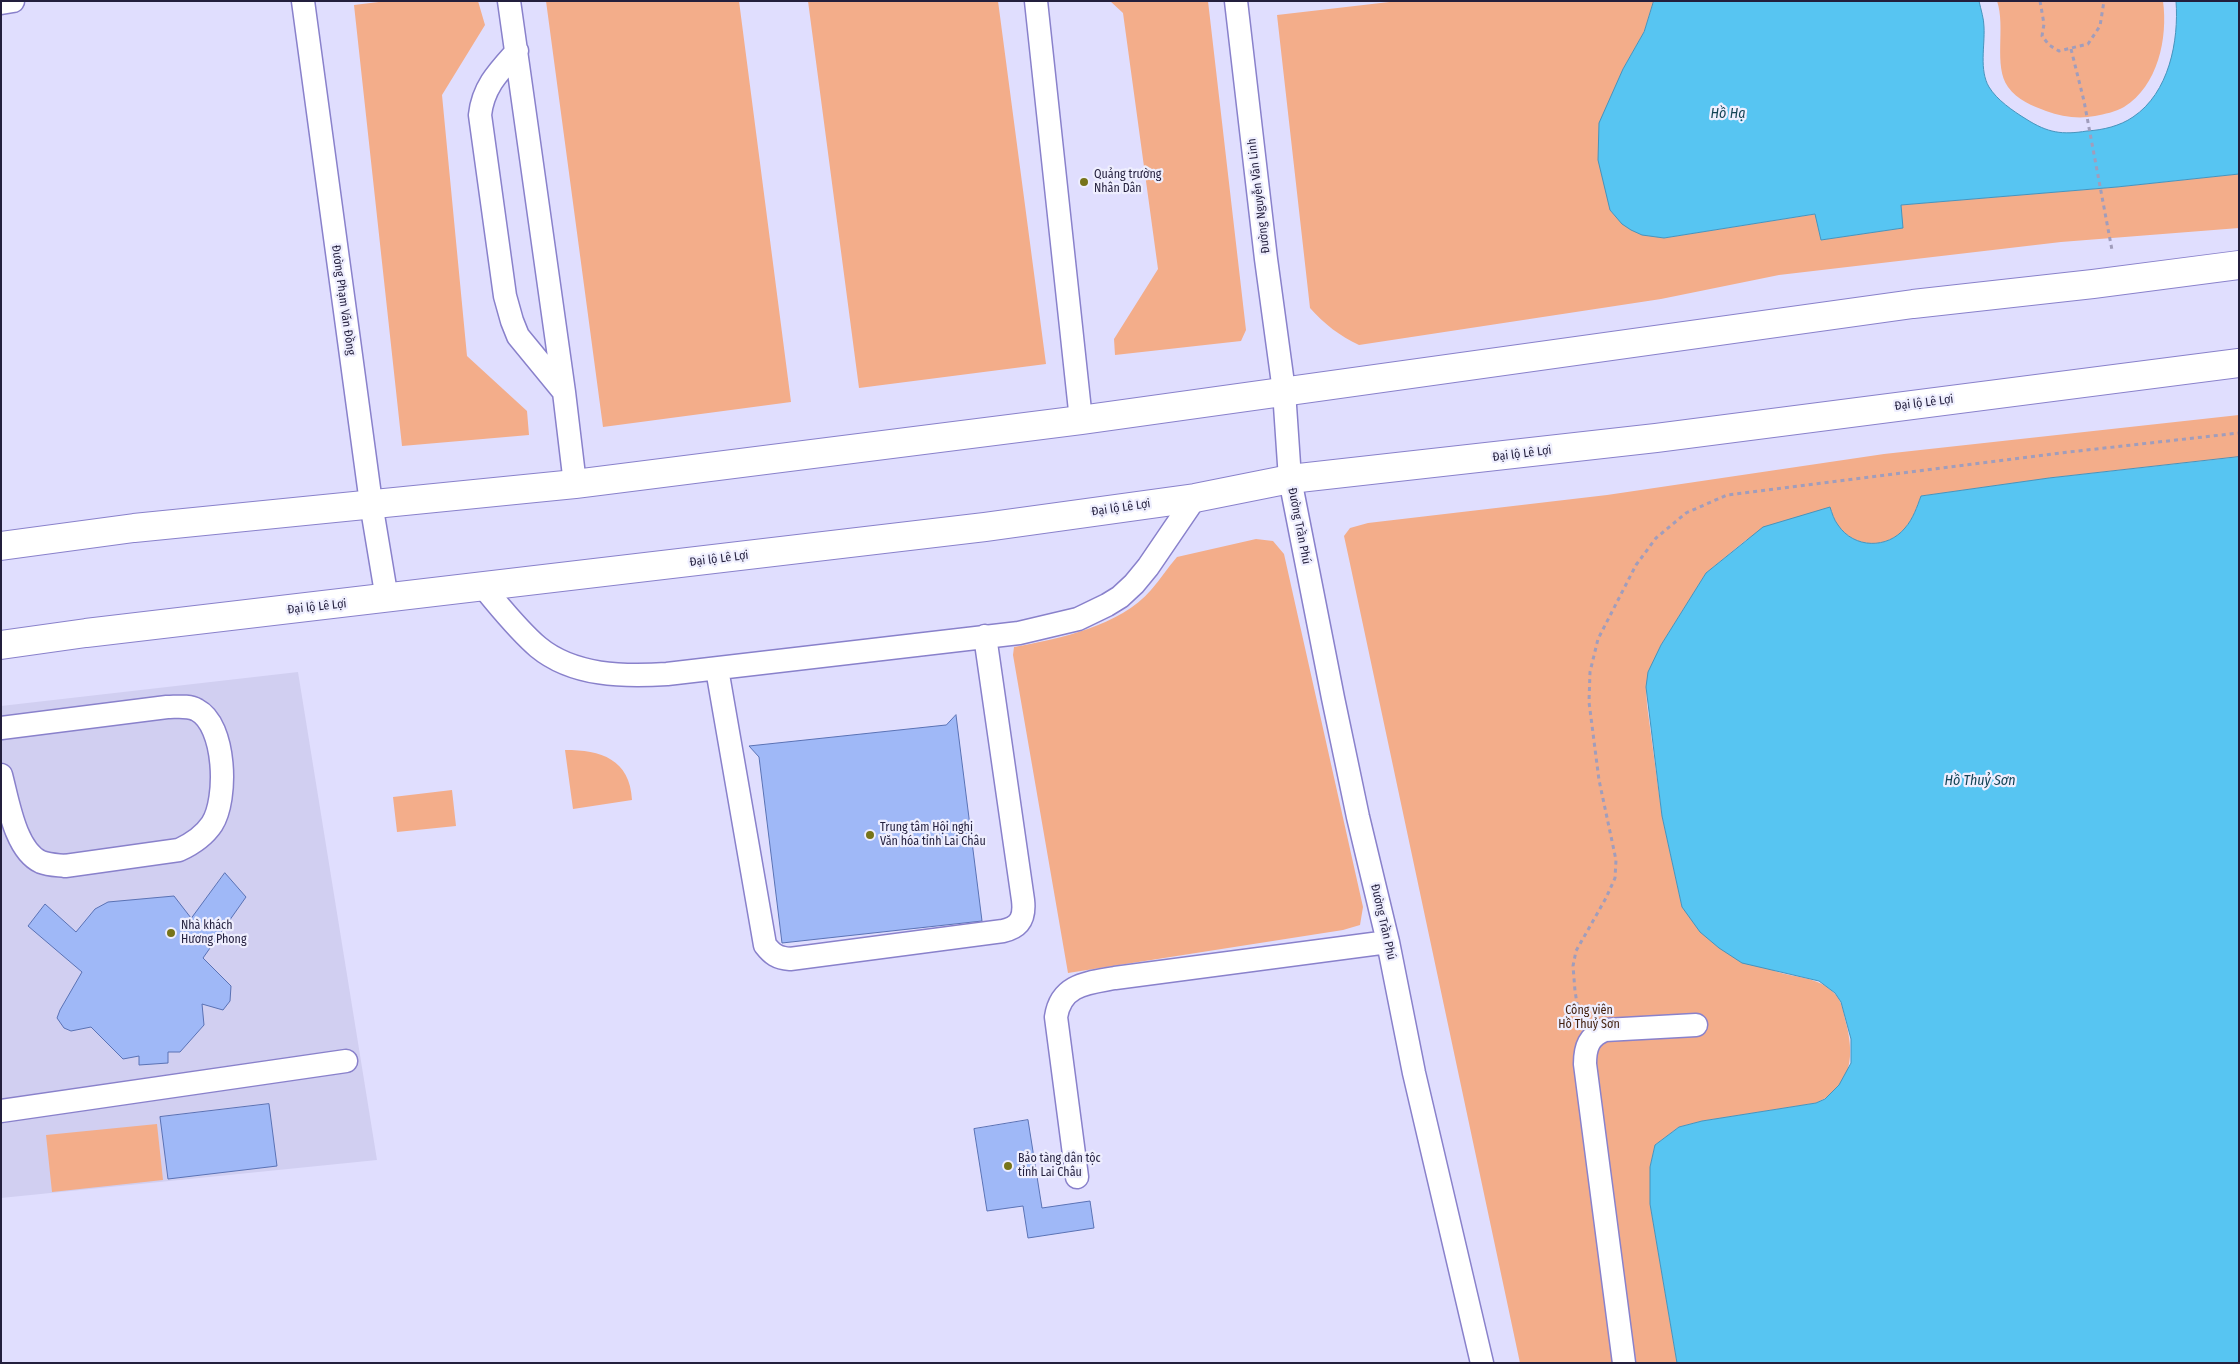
<!DOCTYPE html>
<html>
<head>
<meta charset="utf-8">
<style>
	body { margin:0 }
	#map { position:relative; width:2240px; height:1364px; overflow:hidden; background:#e0defe; font-family:"Fira Sans Condensed",sans-serif }
	canvas { display:block }
	.frame { position:absolute; inset:0; border:2px solid #231f3d; pointer-events:none }
</style>
</head>
<body>
<div id="map">
<canvas width="2240" height="1364"></canvas>
<div class="frame"></div>
</div>
<script>
const context = document.querySelector('canvas').getContext('2d');
context.lineJoin = 'round';
function fillPath(path, color) {
  context.fillStyle = color;
  context.fill(path, 'evenodd');
}
function trace(path, color, width, dash) {
  context.strokeStyle = color;
  context.lineWidth = width;
  context.lineCap = dash ? 'butt' : 'round';
  context.setLineDash(dash || []);
  context.stroke(path);
}
function write(font, color, halo, rows, align = 'center') {
  context.font = font + ' "Fira Sans Condensed",sans-serif';
  context.lineWidth = 4.5;
  context.setLineDash([]);
  context.textBaseline = 'middle';
  context.strokeStyle = halo;
  context.fillStyle = color;
  for (const [text, x, y, turn = 0] of rows) {
    context.save();
    context.translate(x, y);
    context.rotate((+turn || 0) * Math.PI / 180);
    context.textAlign = isNaN(turn) ? turn : align;
    if (halo) context.strokeText(text, 0, 0);
    context.fillText(text, 0, 0);
    context.restore();
  }
}
const built = new Path2D(`
	M298,672l79,488 -376,38v-492z`);
const green = new Path2D(`
	M387,1h91l7,24 -43,70 25,261 60,55 2,24 -127,11 -48,-441z
	M546,1h193l52,401 -188,25z
	M808,1h190l48,363 -187,24z
	M1110,1h98l38,329 -5,11 -126,14 -1,-16 44,-70 -35,-256z
	M1398,1h256l-10,31 -21,37 -13,141c18,20 27,24 54,28l152,-24 5,26 81,-12 -2,-23 217,-18 122,-13v54l-178,14 -282,33 -118,24 -302,46c-19,-9 -35,-21 -49,-37l-33,-293z
	M1997,1h166c5,37 -5,85 -39,106 -9,5 -19,7 -29,9 -16,3 -33,1 -49,-5 -13,-5 -29,-11 -38,-24 -15,-21 -2,-60 -11,-86z
	M2239,415v42l-182,20 -136,19c-4,11 -8,23 -16,32 -17,21 -51,21 -67,-3 -4,-5 -6,-12 -8,-18l-84,33 -40,33 -45,72 -15,42 1,18 15,111 20,91c26,19 57,45 84,60 22,12 49,7 67,25 8,7 10,17 12,27 10,35 8,68 -29,84l-114,18 -23,6 -24,18 -5,22v37l27,159h-157l-171,-804 -5,-23 6,-8 18,-5 239,-28 277,-41z
	M1256,539l17,2 11,13 79,353 -3,18 -17,5 -275,43 -55,-318 1,-8c45,-8 106,-21 137,-57 9,-10 17,-23 26,-33z
	M565,750c36,0 65,9 67,50l-59,9z
	M452,790l4,36 -59,6 -4,-35z
	M157,1124l6,56 -111,12 -6,-57z`);
const water = new Path2D(`
	M1654,1h325c2,9 5,18 5,26 1,19 -5,43 5,60 8,13 24,24 37,32 22,14 36,16 61,12 16,-1 33,-5 46,-14 36,-24 46,-76 43,-116h63v173l-122,13 -216,18 2,23 -82,12 -6,-26 -151,24 -22,-3 -11,-5 -9,-6 -12,-14 -12,-50 1,-37 24,-54 21,-37z
	M2239,457v906h-562l-27,-159v-37l5,-22 24,-18 23,-6 114,-18 9,-4 14,-14 12,-22v-24l-10,-37 -6,-9 -16,-12 -77,-18 -23,-15 -19,-16 -18,-25 -20,-91 -16,-129 2,-15 13,-27 45,-72 57,-46 67,-20c2,6 4,13 8,18 16,24 50,24 67,3 8,-9 12,-21 16,-32l128,-18z`);
const building = new Path2D(`
	M956,715l26,206 -200,22 -23,-186 -10,-11 197,-21z
	M225,873l21,24 -43,61 28,28 -1,15 -7,9 -21,-6 2,21 -24,27h-12v11l-29,2v-9l-16,3 -32,-32 -20,4 -7,-3 -7,-10 3,-8 22,-38 -54,-46 17,-22 31,28 19,-23 13,-7 66,-6 17,22z
	M269,1104l8,62 -109,13 -8,-62z
	M1028,1120l14,88 48,-7 4,27 -66,10 -5,-32 -36,5 -13,-82z`);
const path = new Path2D(`
	M2040,1l4,23 -2,12 7,9 10,6 29,-7 12,-18 4,-25
	M2071,49l13,52 28,149
	M1580,1022l-5,-31 -2,-25 3,-15 30,-53 9,-20 1,-18 -17,-80 -10,-78 1,-30 8,-33 38,-74 20,-27 30,-25 41,-18 342,-43 170,-19`);
const minor = new Path2D(`
	M303,1l68,502 16,96
	M509,1l55,391 11,92
	M1036,1l45,419
	M1236,1l30,258 18,132 6,88 43,219 25,119 30,125 26,131 68,290
	M1,3l12,-2
	M517,51c-18,20 -34,36 -37,64l25,181 7,25 6,15 46,56
	M484,588c17,20 34,42 54,59 35,29 86,30 129,27l352,-41 59,-14 29,-14 13,-8 14,-13 14,-17 47,-69
	M717,669l48,276c7,9 12,13 25,14l213,-28c18,-4 22,-14 20,-31l-38,-264
	M1,728l166,-21c10,0 21,-2 30,3 29,15 31,89 15,114 -8,12 -20,20 -33,26l-114,16c-8,-1 -16,-1 -24,-4 -26,-12 -33,-61 -40,-87
	M1,1111l345,-50
	M1077,1177l-21,-160c5,-33 32,-34 59,-39l273,-36
	M1624,1363l-39,-299c0,-17 4,-28 20,-34l91,-5`);
const major = new Path2D(`
	M1,546l133,-18 441,-44 506,-64 832,-116 180,-20 146,-19
	M1,645l85,-12 899,-106 210,-29 95,-19 366,-41 583,-75`);
const markers = [
	[1084,182,5,"#777419"],
	[870,835,5,"#777419"],
	[171,933,5,"#777419"],
	[1008,1166,5,"#777419"]
];
const poiNames = [
	["Quảng trường",1094,175],
	["Nhân Dân",1094,189],
	["Trung tâm Hội nghị",880,828],
	["Văn hóa tỉnh Lai Châu",880,842],
	["Nhà khách",181,926],
	["Hương Phong",181,940],
	["Bảo tàng dân tộc",1018,1159],
	["tỉnh Lai Châu",1018,1173]
];
const streetNames = [
	["Đường Nguyễn Văn Linh",1259,196,-97],
	["Đường Phạm Văn Đồng",343,300,82],
	["Đại lộ Lê Lợi",1924,403,-7],
	["Đại lộ Lê Lợi",1522,454,-7],
	["Đại lộ Lê Lợi",1121,508,-8],
	["Đường Trần Phú",1299,526,79],
	["Đại lộ Lê Lợi",719,559,-7],
	["Đại lộ Lê Lợi",317,607,-6],
	["Đường Trần Phú",1383,922,77]
];
const parkNames = [
	["Công viên",1589,1011],
	["Hồ Thuỷ Sơn",1589,1025]
];
const waterNames = [
	["Hồ Hạ",1728,114],
	["Hồ Thuỷ Sơn",1980,781]
];
fillPath(built, '#d1cff1');
fillPath(green, '#f3ad8a');
fillPath(water, '#57c5f2');
trace(water, '#4793bc', 1);
fillPath(building, '#9fb8f7');
trace(building, '#5a72b5', 1);
trace(minor, '#8981cb', 25);
trace(major, '#8981cb', 30);
trace(path, '#a09dbc', 3, [4, 4]);
trace(minor, '#fff', 22);
trace(major, '#fff', 28);
for (const [x, y, r, color] of markers) {
  const dot = new Path2D();
  dot.arc(x, y, r, 0, 2 * Math.PI);
  context.fillStyle = color;
  context.fill(dot);
  trace(dot, '#eeeefe', 2);
}
write('12px', '#231f3d', '#eeeefe', poiNames, 'left');
write('12px', '#231f3d', '#eeeefe', streetNames);
write('12px', '#411f0d', '#eeeefe', parkNames);
write('italic 14px', '#144456', '#eeeefe', waterNames);
</script>
</body>
</html>
